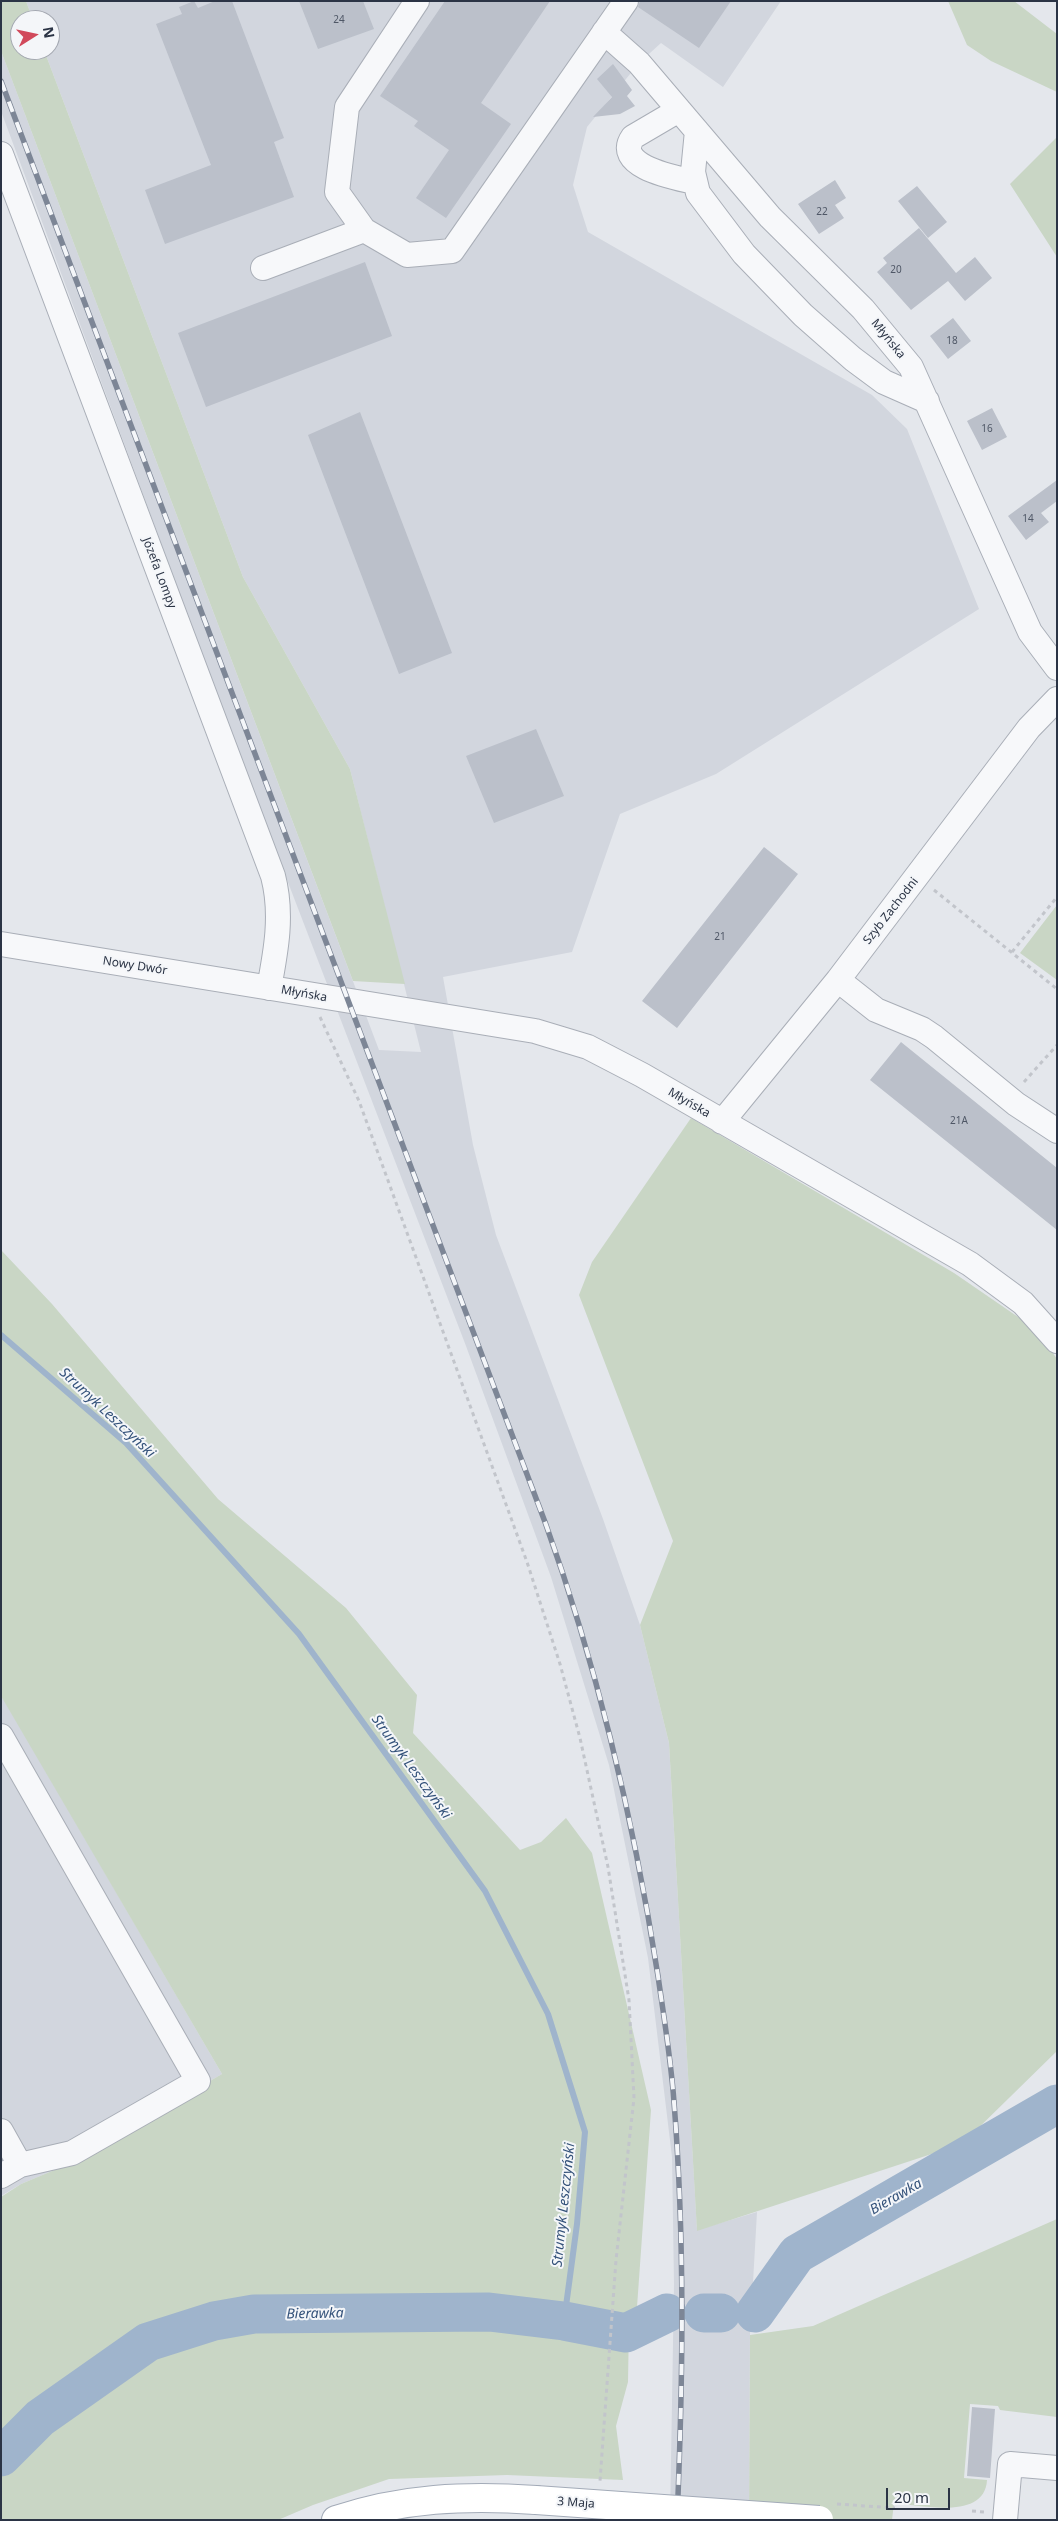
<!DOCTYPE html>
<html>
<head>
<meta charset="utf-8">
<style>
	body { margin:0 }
	#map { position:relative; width:1058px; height:2521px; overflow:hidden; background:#e4e7ec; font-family:"Noto Sans",sans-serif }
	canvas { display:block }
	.frame { position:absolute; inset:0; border:2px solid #2b3445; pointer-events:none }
	.north { position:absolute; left:10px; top:10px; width:50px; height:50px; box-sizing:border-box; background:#f4f6f9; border:1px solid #a4a8b1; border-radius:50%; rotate:80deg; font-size:14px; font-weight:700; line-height:20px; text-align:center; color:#2b3445 }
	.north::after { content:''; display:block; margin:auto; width:18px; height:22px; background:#d1495b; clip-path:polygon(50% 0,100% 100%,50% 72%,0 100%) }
	.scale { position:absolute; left:886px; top:2488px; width:64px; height:22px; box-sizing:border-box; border:2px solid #2b3445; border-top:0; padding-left:6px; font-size:15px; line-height:18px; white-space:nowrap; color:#2b3445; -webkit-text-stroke:4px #f4f6f9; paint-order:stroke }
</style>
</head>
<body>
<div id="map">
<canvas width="1058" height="2521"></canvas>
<div class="frame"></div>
<div class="north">N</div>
<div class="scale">20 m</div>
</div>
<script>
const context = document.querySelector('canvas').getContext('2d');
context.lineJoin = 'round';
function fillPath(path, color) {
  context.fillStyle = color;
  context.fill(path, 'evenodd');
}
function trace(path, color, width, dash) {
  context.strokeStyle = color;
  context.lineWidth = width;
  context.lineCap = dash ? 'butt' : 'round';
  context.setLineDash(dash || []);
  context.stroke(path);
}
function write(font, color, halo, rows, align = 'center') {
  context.font = font + ' "Noto Sans",sans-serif';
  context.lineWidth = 4;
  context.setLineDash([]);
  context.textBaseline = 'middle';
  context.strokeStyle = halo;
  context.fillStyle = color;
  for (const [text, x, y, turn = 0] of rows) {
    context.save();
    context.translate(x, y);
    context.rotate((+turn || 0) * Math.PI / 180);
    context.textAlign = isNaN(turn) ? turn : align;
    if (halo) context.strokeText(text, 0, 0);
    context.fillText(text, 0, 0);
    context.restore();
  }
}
const built = new Path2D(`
	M26,1h755l-58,86 -62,-44 -22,20 -52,64 -14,58 15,47 284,163 35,34 72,180 -263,165 -96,40 -48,138 -129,25 30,168 23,90 107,284 37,106 29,118 28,487 60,-18 -7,123 -1,185h-79l4,-236 -2,-127 -24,-199 -39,-193 -58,-188 -85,-231 -215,-560 -250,-675v-60l378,999 42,2 -71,-283 -107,-192 -199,-527h6v-30h-17z
	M2,1696l220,378 -158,92 -43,18 -20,12z`);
const green = new Path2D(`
	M1,1h25l7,19h-13v30h24l199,527 107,192 55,215 -52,-3 -352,-930z
	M948,1h66l43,33v58l-66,-31 -24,-16z
	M1057,137v120l-47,-73z
	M1057,905v75l-37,-27z
	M691,1118l263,155 83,57 20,29v692l-95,93 -265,87 -28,-488 -29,-118 33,-84 -94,-246 13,-33z
	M1,1250l51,54 166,195 128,109 71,87 -4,38 107,117 21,-8 25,-24 26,35 59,257 -14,197 -8,16 -1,59 -12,44 7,54 -116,-5 -118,4 -76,26 -35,15h-277v-323l20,-13 43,-18 158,-92 -221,-378z
	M1057,2219v198l-57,-7 -2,-4 -28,-2 -6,74 23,2c-2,41 -67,25 -93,23l-2,17h-143l1,-185 63,-9z`);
const stream = new Path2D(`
	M1,1335l125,108 173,191 186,257 63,123 37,118 -8,92 -13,97`);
const river = new Path2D(`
	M704,2313h17
	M755,2313l42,-59 260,-150
	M1,2457l39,-39 108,-76 66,-21 40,-7 235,-2 75,9 62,12 41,-20`);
const building = new Path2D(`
	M194,1l4,7 17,-7h17l52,137 -10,4 20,55 -129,47 -20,-54 66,-25 -55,-141 26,-10 -3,-7z
	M299,1h64l11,28 -56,20z
	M445,1h105l-69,102 30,21 -65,94 -30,-20 33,-48 -35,-24 4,-5 -38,-25z
	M640,1h91l-32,47 -61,-41z
	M613,64l19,26 -5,6 8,10 -15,8 -27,3 19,-20 -15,-18z
	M835,180l11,18 -11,7 9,13 -25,16 -21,-30z
	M917,186l30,36 -19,16 -30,-37z
	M919,228l37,45 19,-16 17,21 -27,23 -17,-20 -37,29 -34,-38 10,-9 -4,-5z
	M365,262l27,74 -186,71 -28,-74z
	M953,318l18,23 -23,18 -18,-23z
	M992,408l15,29 -25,13 -15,-29z
	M360,412l92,241 -53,21 -91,-239z
	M1057,480v21l-16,12 8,9 -23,18 -18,-24z
	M536,729l28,67 -70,27 -28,-67z
	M764,847l34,27 -121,154 -35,-27z
	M901,1042l156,126v62l-187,-150z
	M972,2407l23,2 -5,69 -23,-2z`);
const path = new Path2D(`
	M934,890l123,99
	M1012,952l45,-55
	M320,1017l39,84 168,461 33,102 20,74 28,129 21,133 5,98 -18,162 -16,221
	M1024,1082l33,-37
	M972,2511l12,1`);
const minor = new Path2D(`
	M604,32l35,31 131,154 93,92 48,58 119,265 27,36
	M679,110l-46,27c-21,30 45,41 61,45
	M697,131l-4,41 5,21 46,61 59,61 50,44 31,23 43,19
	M1,154l272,722c10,38 3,75 -4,112
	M364,230l-27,-38 10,-85 70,-106
	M263,268l101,-38 43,25 45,-4 174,-250
	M1,944l534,87 53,16 54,28 328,189 53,39 34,38
	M838,980l38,30 46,19 12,8 82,67 41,27
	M722,1122l116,-142 191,-252 28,-29
	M1,1736l197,345 -126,72 -52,12 -19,11
	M1,2131l19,34
	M1005,2520l5,-56 47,4`);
const major = new Path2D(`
	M336,2520c66,-22 130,-25 200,-20`);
const rail = new Path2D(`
	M1,81l544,1441c53,147 89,300 113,454 6,42 13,84 16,126 11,139 9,279 3,418`);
const pathBridge = new Path2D(`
	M837,2504l58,4`);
const majorBridge = new Path2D(`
	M536,2500l283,20`);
const numberNames = [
	["24",339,20],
	["22",822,212],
	["20",896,270],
	["18",952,341],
	["16",987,429],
	["14",1028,519],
	["21",720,937],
	["21A",959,1121]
];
const streetNames = [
	["Młyńska",888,339,51],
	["Józefa Lompy",159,573,69],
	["Szyb Zachodni",891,911,-52],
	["Nowy Dwór",135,966,9],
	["Młyńska",304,994,10],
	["Młyńska",689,1103,30],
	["3 Maja",576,2503,4]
];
const waterNames = [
	["Strumyk Leszczyński",107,1413,43],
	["Strumyk Leszczyński",411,1767,54],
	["Bierawka",896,2197,-30],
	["Strumyk Leszczyński",564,2205,-84],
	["Bierawka",315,2314,-1]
];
fillPath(built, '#d2d6de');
fillPath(green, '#c9d6c5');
trace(stream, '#9fb4cc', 6);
trace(river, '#9fb4cc', 39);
fillPath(building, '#bbc0ca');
trace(minor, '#a9aeb7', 26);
trace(major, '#a3abb8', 30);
trace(path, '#c2c5cb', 3, [4, 4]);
trace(minor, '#f7f8fa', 24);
trace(major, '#fff', 28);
trace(rail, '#7d8696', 5.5);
trace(rail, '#f4f6f9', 4, [11]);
trace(majorBridge, '#a3abb8', 30, []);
trace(pathBridge, '#c2c5cb', 3, [4, 4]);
trace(majorBridge, '#fff', 28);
write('10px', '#4f5766', null, numberNames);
write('12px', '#2b3445', '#f4f6f9', streetNames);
write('italic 14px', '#34527a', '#f4f6f9', waterNames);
</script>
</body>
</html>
